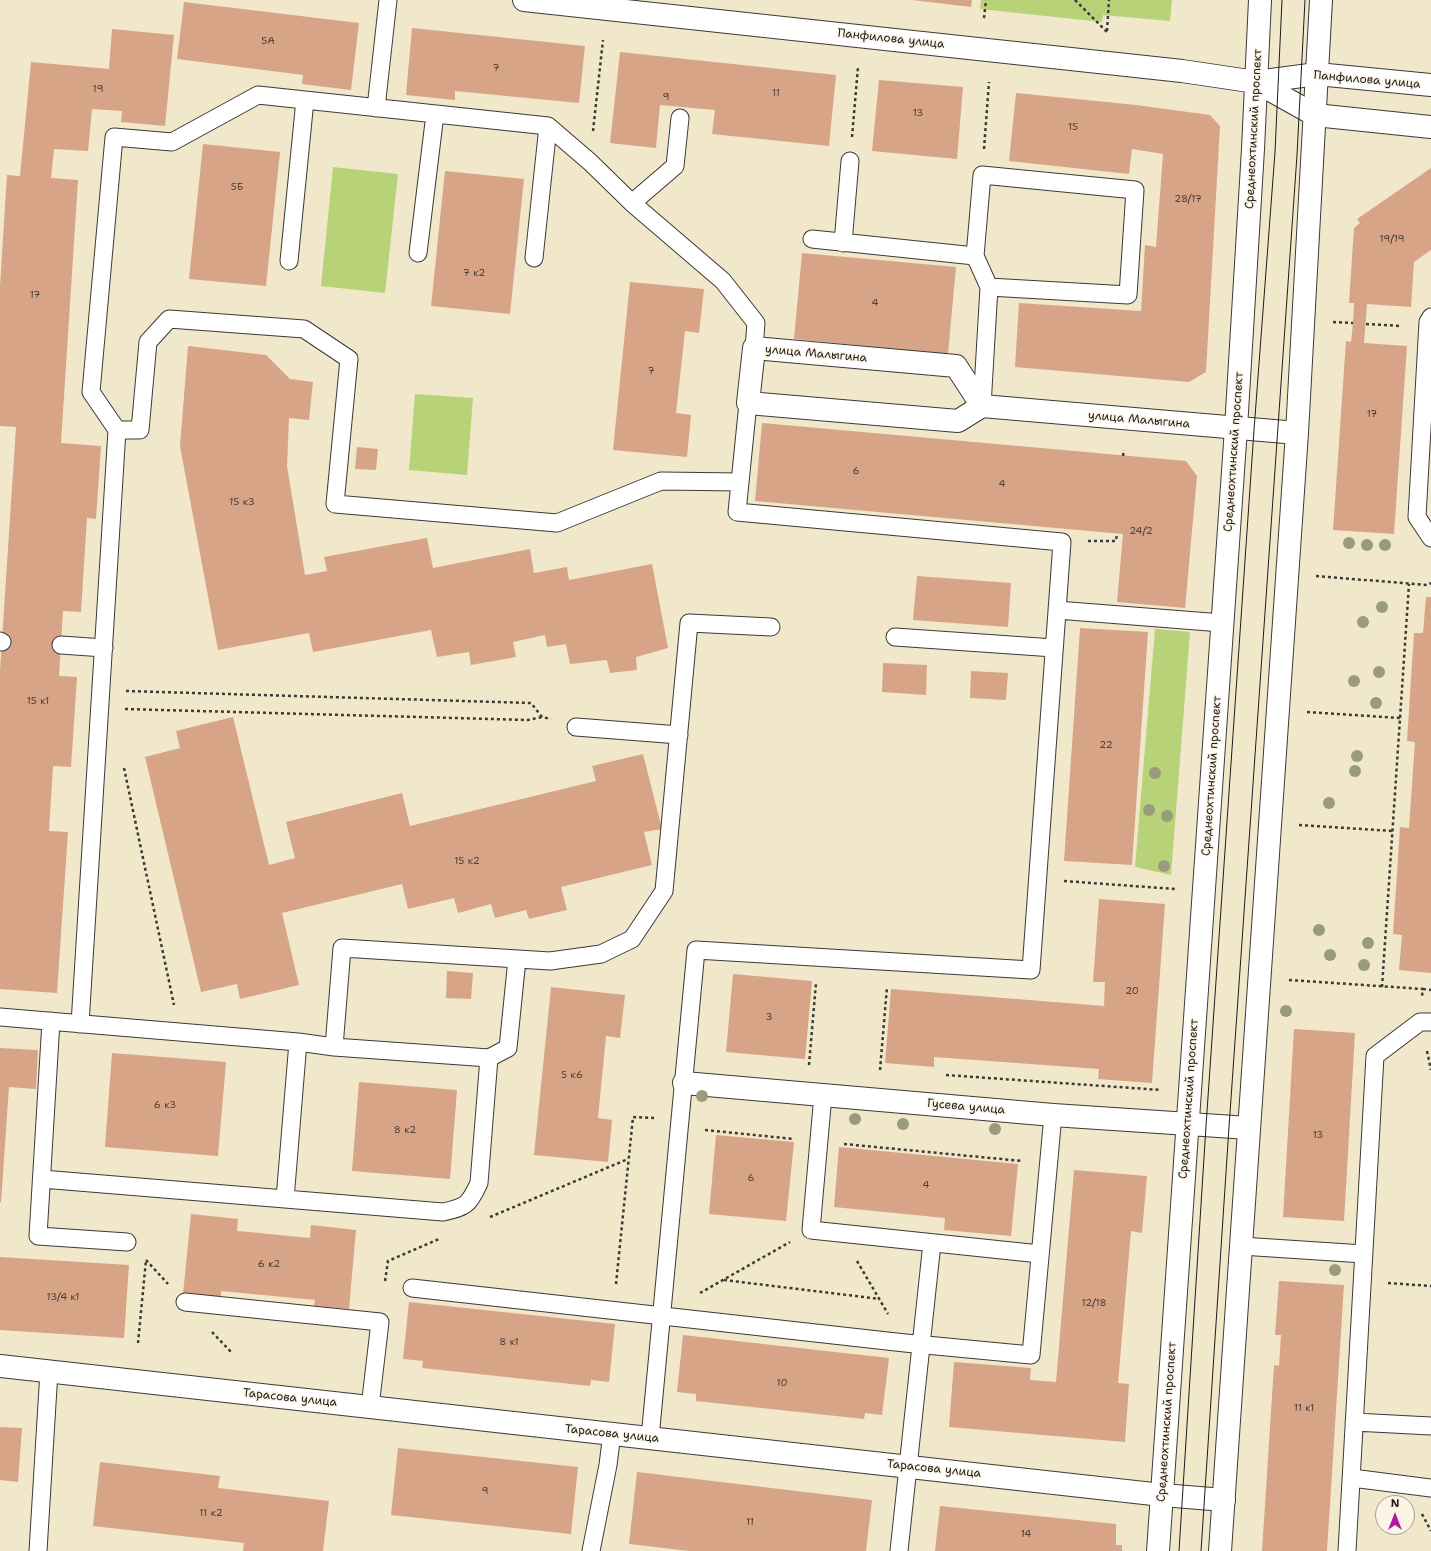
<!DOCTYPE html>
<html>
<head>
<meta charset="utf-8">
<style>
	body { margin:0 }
	#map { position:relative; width:1431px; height:1551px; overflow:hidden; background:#f1e7cb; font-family:"Shantell Sans",sans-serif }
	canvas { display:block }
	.north { position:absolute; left:1375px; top:1495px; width:40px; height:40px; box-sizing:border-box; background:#fcf5e5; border:1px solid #a29e95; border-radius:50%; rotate:0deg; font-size:11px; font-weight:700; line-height:16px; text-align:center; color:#1c1c1c }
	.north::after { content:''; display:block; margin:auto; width:14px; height:18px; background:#b5179e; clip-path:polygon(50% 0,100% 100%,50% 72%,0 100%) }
</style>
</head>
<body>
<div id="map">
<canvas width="1431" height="1551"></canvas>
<div class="north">N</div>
</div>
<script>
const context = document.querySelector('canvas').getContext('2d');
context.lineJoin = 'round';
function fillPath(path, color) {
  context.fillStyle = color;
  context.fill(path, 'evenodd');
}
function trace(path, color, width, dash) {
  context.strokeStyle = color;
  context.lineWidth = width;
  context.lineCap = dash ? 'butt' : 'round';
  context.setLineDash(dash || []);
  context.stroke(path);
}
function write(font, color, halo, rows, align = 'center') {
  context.font = font + ' "Shantell Sans",sans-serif';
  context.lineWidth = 3;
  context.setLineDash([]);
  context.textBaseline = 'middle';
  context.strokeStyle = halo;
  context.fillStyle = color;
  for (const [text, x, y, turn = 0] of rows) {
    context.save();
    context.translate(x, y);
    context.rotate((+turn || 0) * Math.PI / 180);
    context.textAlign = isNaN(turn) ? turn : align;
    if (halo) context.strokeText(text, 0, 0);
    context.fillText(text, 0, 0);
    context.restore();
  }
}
const green = new Path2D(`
	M981,0h191l-2,21 -67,-6 -1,7 -122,-13z
	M333,167l65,7 -13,119 -64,-7z
	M415,394l58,4 -6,77 -58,-5z
	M1155,629l35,3 -19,243 -36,-8z`);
const building = new Path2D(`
	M912,0h60l-1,7z
	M184,2l175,21 -8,67 -49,-6 1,-9 -126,-16z
	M412,28l173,18 -6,57 -124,-12v9l-49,-5z
	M112,29l62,6 -9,91 -44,-4 1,-11 -30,-2 -4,42 -34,-2 -3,29 27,2 -17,263 40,3 -5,73 -9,-1 -6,94 -18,-1 -4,65 18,1 -6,90 -18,-1 -4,65 19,1 -11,161 -57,-4v-319l16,-243 -16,-1v-140l7,-111 13,1 11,-114 78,7z
	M620,52l216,23 -7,71 -117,-12 3,-24 -55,-5 -4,43 -46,-5z
	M879,80l84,7 -6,72 -85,-8z
	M1016,93l120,12 74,10 10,11 -14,246 -17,10 -174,-15 4,-64 122,8 4,-66 11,2 7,-93 -31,-5 -3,25 -120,-13z
	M203,144l77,8 -14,134 -77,-7z
	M1431,168v82l-17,12 -3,45 -44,-3 -3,39 43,3 -13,188 -61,-4 13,-189 5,1 2,-19 1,-20h-5l5,-75 6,-5 -3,-4z
	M445,171l79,8 -14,135 -79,-8z
	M802,253l154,14 -8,87 -154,-15z
	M630,282l74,7 -5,44 -14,-2 -8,73 -1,9 15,2 -4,42 -74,-7z
	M188,346l78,9 24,24 23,3 -4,38 -20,-2 -2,48 18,109 22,-4 -3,-14 103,-19 6,30 97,-19 4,24 33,-6 2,13 83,-16 16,84 -32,9 1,13 -27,3 -3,-13 -37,4 -4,-20 -19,3 -2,-12 -32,7 3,15 -45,8 -2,-13 -32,5 -6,-27 -118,22 -4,-19 -91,17 -38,-204z
	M762,423l424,38 11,15 -12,132 -68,-6 6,-68 -368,-33z
	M357,447l21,2 -2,21 -21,-1z
	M917,576l94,7 -3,44 -95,-7z
	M1426,597h5v376l-32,-3 3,-35 -9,-1 7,-107 9,1 6,-86 -8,-1 7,-108h9z
	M1080,628l68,4 -16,233 -68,-4z
	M883,663l44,2 -1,30 -44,-3z
	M971,671l37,2 -2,27 -36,-2z
	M233,717l36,148 26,-7 -9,-36 116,-29 8,33 186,-45 -4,-15 51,-12 19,75 -18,3 8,33 -91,22 6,23 -38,9 -3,-9 -31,8 -4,-14 -33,9 -4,-15 -46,11 -6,-25 -120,29 17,72 -59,14 -3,-15 -36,8 -56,-235 35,-9 -4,-17z
	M1099,899l66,5 -13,179 -54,-4 1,-10 -165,-12v10l-49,-4 6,-74 213,17 1,-24h-12z
	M447,971l26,2 -2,26 -25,-1z
	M733,974l79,7 -7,78 -79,-7z
	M551,987l74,8 -5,43 -14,-2 -8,82 14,2 -4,42 -74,-7z
	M1294,1029l61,4 -11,188 -61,-4z
	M0,1048l38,2 -2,39 -27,-2 -8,115h-1z
	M112,1053l114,9 -8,94 -113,-9z
	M359,1082l98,8 -7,89 -98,-8z
	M716,1135l78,7 -8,79 -77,-7z
	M839,1147l179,17 -7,72 -67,-6 1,-12 -111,-11z
	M1074,1170l73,6 -5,57 -11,-2 -13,152 11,1 -4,58 -176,-15 5,-65 77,6 -1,12 26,2z
	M191,1214l47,5 -1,12 12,1 61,6 1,-13 45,5 -7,79 -35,-3 1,-6 -94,-9v6l-38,-3z
	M0,1257l129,8 -5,73 -124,-8z
	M1279,1281l65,4 -17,266h-65l12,-186 5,1 2,-31h-6z
	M409,1302l206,22 -6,58 -18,-2 -1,6 -168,-18 1,-7 -20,-2z
	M683,1335l206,23 -7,57 -17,-2 -1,6 -168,-18v-7l-19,-2z
	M0,1427l22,1 -4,54 -18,-2z
	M398,1448l180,19 -7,67 -180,-19z
	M100,1462l120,14 -2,12 111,13 -6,50h-80l1,-8 -151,-17z
	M637,1472l235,28 -6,51h-177l-60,-7z
	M940,1506l176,18v21h6v6h-187z`);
const path = new Path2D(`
	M1075,0l32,32
	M984,18l2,-18
	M1107,31l2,-31
	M593,131l10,-91
	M852,137l6,-70
	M984,149l5,-67
	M1333,322l20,1
	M1366,324l35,2
	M1123,456l1,-6
	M1088,541h28l1,-8
	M1316,576l111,9 4,-2
	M126,691l405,12 11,14 9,2
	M125,709l403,11 14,-3
	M1307,712l93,6
	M124,768l50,237
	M1299,825l94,6
	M1064,881l111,8
	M1289,980l134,9 -1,7
	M1382,987l27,-403
	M1423,989l8,1
	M1427,1051l4,19
	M809,1065l7,-82
	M880,1070l7,-83
	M946,1075l215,15
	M705,1130l89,9
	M844,1144l178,17
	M490,1217l138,-58
	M146,1260l22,24
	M857,1261l31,53
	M724,1280l156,19
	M385,1281l3,-20 51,-22
	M1388,1283l43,3
	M616,1284l17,-167 21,1
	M700,1293l90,-51
	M212,1332l20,21
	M138,1343l8,-83
	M1422,1514l9,17`);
const service = new Path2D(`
	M376,108l12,-108
	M632,203l43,-37 5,-48
	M812,239l163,17
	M843,243l7,-82
	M418,253l17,-139
	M534,258l14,-132
	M289,261l16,-161
	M1431,317l-3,5 -11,195 14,21
	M982,406l7,-119 -14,-31 7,-81 153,15 -7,105 -139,-8
	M117,430h23l8,-88 21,-23 135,10 45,30 -14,145 222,19 104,-42 79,1
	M1057,610l165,13
	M895,637l159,11
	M0,641l2,1
	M61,645l43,3
	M576,727l103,8
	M0,1017l298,25 36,5 155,11 -10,125c-10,22 -13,24 -36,29l-401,-33
	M51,1021l-13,215 89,6
	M80,1024l37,-594 -26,-38 23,-255 58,5 86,-47 290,31 42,36 42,41 91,78 33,42 -2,25
	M334,1047l8,-99 208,13 51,-7 31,-15 32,-48 25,-268 82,4
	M489,1058l19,-10 9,-89
	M823,1095l-12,135 229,24
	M285,1199l13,-157
	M1241,1246l123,8
	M412,1288l493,55 126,12 22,-240
	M185,1302l195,20 -10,85
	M1354,1422l77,4
	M650,1438l46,-488 335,20 31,-428 -325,-30 11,-109
	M1352,1478l79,10
	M38,1551l11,-180
	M591,1551l17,-86 4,-32
	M899,1551l33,-308
	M1347,1551l28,-495 45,-34h11`);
const minor = new Path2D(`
	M524,0l658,71 74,11
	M1431,85l-114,-11 -61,8 59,33 116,12
	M982,406l-26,-40 -202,-18 -6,55 210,18 24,-15 315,27
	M684,1083l369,32 196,13
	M0,1366l1162,129 62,5`);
const secondary = new Path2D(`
	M1158,1551l78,-1123 17,-279 7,-149
	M1220,1551l77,-1118 24,-433`);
const tram = new Path2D(`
	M1179,1551l27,-425 48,-696 21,-278 7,-152
	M1201,1551l28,-424 68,-972 8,-155`);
const trees = [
	[1349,543],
	[1367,545],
	[1385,545],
	[1382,607],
	[1363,622],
	[1379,672],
	[1354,681],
	[1376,703],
	[1357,756],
	[1355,771],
	[1155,773],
	[1329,803],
	[1149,810],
	[1167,816],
	[1164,866],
	[1319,930],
	[1368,943],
	[1330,955],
	[1364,965],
	[1286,1011],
	[702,1096],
	[855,1119],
	[903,1124],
	[995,1129],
	[1335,1270]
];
const numberNames = [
	["5А",268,41],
	["7",496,68],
	["19",98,89],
	["11",776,93],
	["9",666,97],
	["13",918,113],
	["15",1073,127],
	["5Б",237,187],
	["28/17",1188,199],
	["19/19",1392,239],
	["7 к2",474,273],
	["17",35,295],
	["4",875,303],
	["7",651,371],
	["17",1372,414],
	["6",856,471],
	["4",1002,484],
	["15 к3",242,502],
	["24/2",1141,531],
	["15 к1",38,701],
	["22",1106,745],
	["15 к2",467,861],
	["20",1132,991],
	["3",769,1017],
	["5 к6",572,1075],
	["6 к3",165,1105],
	["8 к2",405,1130],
	["13",1318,1135],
	["6",751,1178],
	["4",926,1185],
	["6 к2",269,1264],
	["13/4 к1",63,1297],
	["12/18",1094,1303],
	["8 к1",509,1342],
	["10",782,1383],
	["11 к1",1304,1408],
	["9",485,1491],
	["11 к2",211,1513],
	["11",750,1522],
	["14",1026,1534]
];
const streetNames = [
	["Панфилова улица",891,39,6],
	["Панфилова улица",1367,80,5],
	["Среднеохтинский проспект",1254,129,-87],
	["улица Малыгина",816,354,5],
	["улица Малыгина",1139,420,5],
	["Среднеохтинский проспект",1234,452,-86],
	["Среднеохтинский проспект",1212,776,-86],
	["Среднеохтинский проспект",1189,1099,-86],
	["Гусева улица",966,1107,5],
	["Тарасова улица",290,1398,6],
	["Среднеохтинский проспект",1167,1422,-86],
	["Тарасова улица",612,1434,6],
	["Тарасова улица",934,1469,6]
];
fillPath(green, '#b8d278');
fillPath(building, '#d8a487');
trace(service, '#3c3a36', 19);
trace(minor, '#3c3a36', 24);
trace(secondary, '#3c3a36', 24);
trace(path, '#3c3a36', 2.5, [3, 3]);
trace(service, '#fff', 17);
trace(minor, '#fff', 22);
trace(secondary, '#fff', 22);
trace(tram, '#1c1c1c', 1);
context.fillStyle = '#9a9b7c';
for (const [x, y] of trees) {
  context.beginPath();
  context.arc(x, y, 6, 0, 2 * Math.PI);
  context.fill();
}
write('10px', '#4b3e37', null, numberNames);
write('12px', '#1c1c1c', '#fcf5e5', streetNames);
</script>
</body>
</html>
